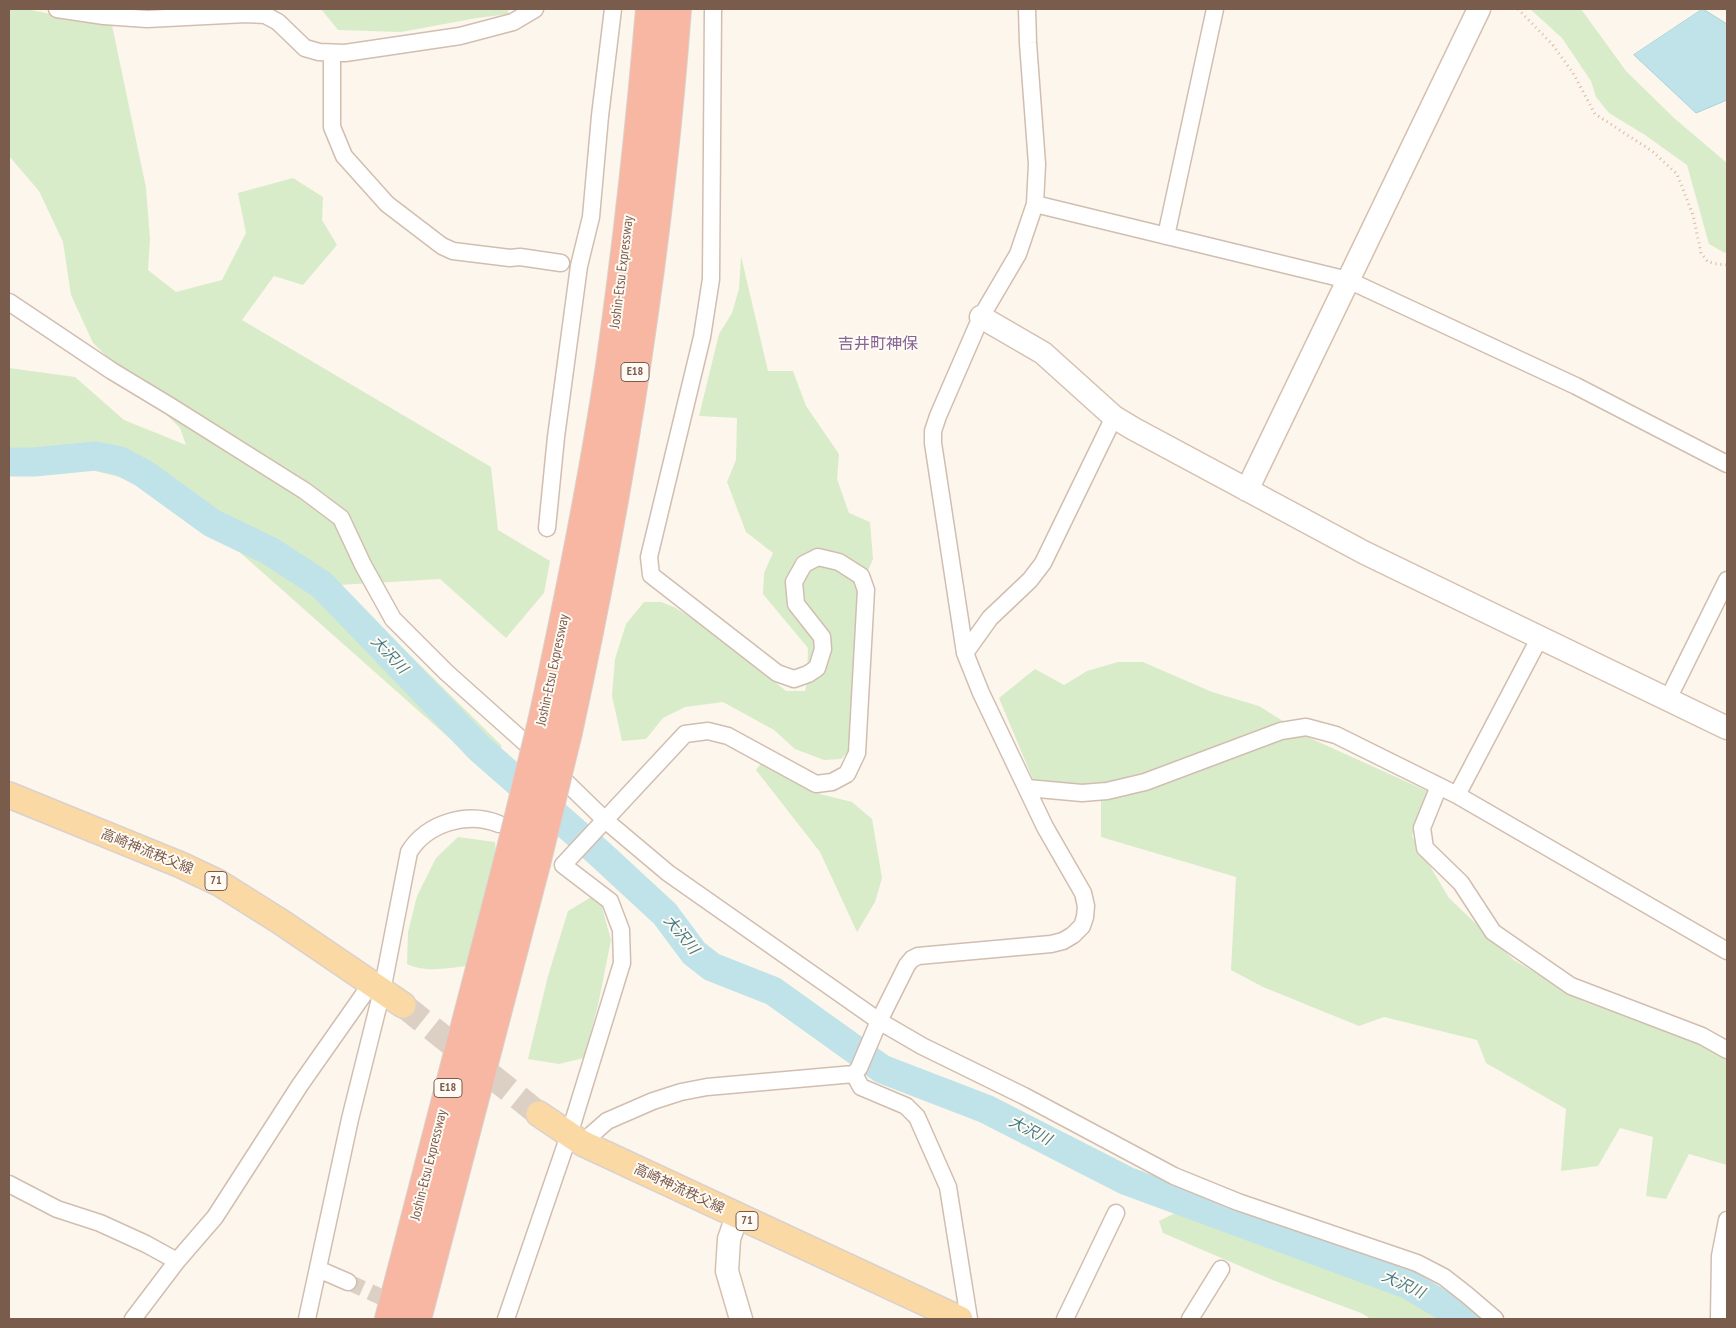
<!DOCTYPE html>
<html>
<head>
<meta charset="utf-8">
<style>
	body { margin:0 }
	#map { position:relative; width:1736px; height:1328px; overflow:hidden; background:#fdf6ec; font-family:"PT Sans Narrow",sans-serif }
	canvas { display:block }
	.frame { position:absolute; inset:0; border:10px solid #7a5c4d; pointer-events:none }
</style>
</head>
<body>
<div id="map">
<canvas width="1736" height="1328"></canvas>
<div class="frame"></div>
</div>
<script>
const context = document.querySelector('canvas').getContext('2d');
context.lineJoin = 'round';
function fillPath(path, color) {
  context.fillStyle = color;
  context.fill(path, 'evenodd');
}
function trace(path, color, width, dash) {
  context.strokeStyle = color;
  context.lineWidth = width;
  context.lineCap = dash ? 'butt' : 'round';
  context.setLineDash(dash || []);
  context.stroke(path);
}
function write(font, color, halo, rows, align = 'center') {
  context.font = font + ' "PT Sans Narrow","Noto Sans JP",sans-serif';
  context.lineWidth = 4;
  context.setLineDash([]);
  context.textBaseline = 'middle';
  context.strokeStyle = halo;
  context.fillStyle = color;
  for (const [text, x, y, turn = 0] of rows) {
    context.save();
    context.translate(x, y);
    context.rotate((+turn || 0) * Math.PI / 180);
    context.textAlign = isNaN(turn) ? turn : align;
    if (halo) context.strokeText(text, 0, 0);
    context.fillText(text, 0, 0);
    context.restore();
  }
}
const green = new Path2D(`
	M9,9h18l32,7 53,9 34,163 4,51 -2,31 28,22 46,-12 24,-47 -8,-40 55,-15 30,19 -1,23 15,25 -34,40 -29,-9 -32,44 249,147 7,63 52,31 -6,32 -38,45 -66,-59 -101,6 163,161 -19,22 -248,-220 -95,-66 -131,-32v-82l66,9 49,43 62,25 -6,-17 -87,-85 -22,-48 -8,-53 -24,-51 -30,-35z
	M321,9h186l2,5 -32,4 -76,14 -63,-2z
	M1530,9h51l45,62 48,47 53,45v90l-4,-1 -14,-8 -22,-79 -42,-30 -36,-22 -13,-16 -5,-16 -29,-43z
	M741,256l27,115h25l13,35 33,48 -2,25 12,34 21,9 3,37 -14,33 -7,156 -11,11 -17,1 -29,-11 -21,-19 -51,-28 -38,5 -22,11 -17,21 -24,2 -10,-45 3,-37 11,-35 18,-22h17l13,5 38,24 74,60h19l2,-8 1,-35 -45,-54 1,-21 9,-20 -27,-21 -19,-50 9,-22 1,-42 -38,-2 20,-82 13,-21 7,-24z
	M1118,662h25l69,30 47,14 51,32 117,53 -15,45 37,62 65,62 69,41 112,41 32,17v106l-38,-11 -23,45 -20,-3 7,-59 -33,-9 -22,38 -37,5 5,-62 -80,-46 -9,-23 -93,-23 -25,9 -96,-39 -32,-17 5,-93 -135,-40v-36l-3,-14 -64,-5 -35,-84 36,-29 29,16 23,-14z
	M762,762l58,32 32,8 20,17 10,59 -7,24 -18,30 -37,-80 -64,-82z
	M458,837l37,5 2,22 -30,102c-19,2 -42,7 -60,-2l1,-32 9,-36 19,-38z
	M598,893l13,47 -13,65 -14,53 -25,6 -31,-5 20,-83 20,-65z
	M1175,1213l214,71 63,32 3,3h-84l-10,-6 -86,-32 -112,-48 -4,-12z`);
const water = new Path2D(`
	M1703,9l24,15v76l-31,13 -62,-58z`);
const river = new Path2D(`
	M9,462h25l62,-6 24,5 23,12 69,50 58,28 52,34 158,164 119,104 66,61 29,39 18,14 61,24 109,78 104,40 141,72 282,104 57,34`);
const streetTunnel = new Path2D(`
	M348,1282l51,23`);
const primaryTunnel = new Path2D(`
	M403,1005l136,109`);
const path = new Path2D(`
	M1518,9l34,35 21,29 22,41 57,37 25,23 16,41 8,38 7,9 9,2 10,1`);
const street = new Path2D(`
	M57,9l47,7 43,3 99,-5 19,1 13,7 27,26 14,4 26,1 115,-17 53,-14 22,-13
	M332,53v74l12,29 43,48 55,42 11,5 57,7 10,-1 41,6
	M1035,204l313,76 228,106 151,78
	M1166,236l49,-227
	M9,302l103,69 58,35 135,85 36,27 22,47 30,54 53,53 85,76 74,72 63,53 211,148 43,25 102,50 150,80 64,26 179,61 27,14 23,18 28,24
	M547,528l9,-91 23,-171 12,-49 9,-101 13,-107
	M965,653l25,-35 40,-38 13,-17 71,-146
	M1668,699l59,-119
	M1439,786l-17,42 3,20 36,35 32,49 78,54 131,50 25,14
	M1027,788l55,5 25,-2 38,-9 136,-51 25,-4 30,8 121,60 270,156
	M1457,795l83,-158
	M854,1074l7,13 45,19 11,11 31,70 21,132
	M582,1143l25,-22 46,-20 28,-9 26,-5 147,-13 5,-6 20,-47 28,-56 5,-6 6,-3 133,-12 12,-3 10,-6 9,-9 3,-9 1,-11 -3,-13 -38,-66 -64,-134 -16,-40 -32,-210v-12l5,-15 43,-99 37,-63 17,-50 2,-40 -9,-121 -1,-34
	M9,1184l48,25 43,14 46,21 31,17
	M318,1269l30,13
	M133,1319l44,-58 38,-44 85,-132 71,-101
	M307,1319l43,-200 32,-128 27,-139c18,-29 58,-41 90,-28
	M506,1319l63,-184 53,-172 -1,-33 -11,-29 -47,-36 122,-131 23,-3 20,5 88,48 16,-2 15,-8 10,-21 9,-163 -5,-14 -22,-14 -21,-5 -14,7 -10,18 2,22 26,33 1,12 -6,19 -9,6 -14,5 -17,-6 -126,-98 -2,-18 53,-220 9,-58 2,-270
	M1065,1319l51,-106
	M1190,1319l31,-50
	M1719,1319l1,-63 7,-36`);
const secondary = new Path2D(`
	M981,317l62,36 71,64 20,12 231,124 362,175
	M1247,490l232,-481
	M737,1216l-8,23 -2,32 14,48`);
const primary = new Path2D(`
	M9,795l172,70 38,18 62,39 122,83
	M539,1114l43,29 378,176`);
const highway = new Path2D(`
	M542,722c26,-118 50,-237 68,-356 17,-119 30,-238 40,-357
	M568,732c52,-238 91,-480 109,-723
	M389,1319l120,-462
	M417,1319l119,-455`);
const highwayBridge = new Path2D(`
	M509,857l33,-135
	M536,864l32,-132`);
const shields = [
	[635,372,28],
	[216,881,22],
	[448,1088,28],
	[747,1221,22]
];
const shieldNames = [
	["E18",635,372],
	["71",216,881],
	["E18",448,1088],
	["71",747,1221]
];
const streetNames = [
	["Joshin-Etsu Expressway",622,272,-83],
	["Joshin-Etsu Expressway",553,670,-78],
	["高崎神流秩父線",147,852,22],
	["Joshin-Etsu Expressway",429,1165,-76],
	["高崎神流秩父線",679,1189,25]
];
const waterNames = [
	["大沢川",389,655,46],
	["大沢川",681,935,50],
	["大沢川",1030,1131,27],
	["大沢川",1403,1285,25]
];
const quarterNames = [
	["吉井町神保",878,344]
];
fillPath(green, '#d8ecc9');
fillPath(water, '#bfe3e8');
trace(water, '#a5d3da', 1);
trace(river, '#bfe3e8', 29);
trace(streetTunnel, '#dcd0c4', 16, [16, 8]);
trace(primaryTunnel, '#dcd0c4', 25, [25, 12]);
trace(street, '#d1beb0', 19);
trace(secondary, '#d6c0b0', 25);
trace(primary, '#dad1cd', 28);
trace(highway, '#dad1cd', 30);
trace(path, '#d9b8a5', 3, [1, 4]);
trace(street, '#fff', 16);
trace(secondary, '#fff', 22);
trace(primary, '#fbd9a5', 25);
trace(highway, '#f7b7a3', 28);
trace(highwayBridge, '#dad1cd', 30, []);
trace(highwayBridge, '#f7b7a3', 28);
for (const [x, y, w] of shields) {
  const box = new Path2D();
  box.roundRect(x - w / 2, y - 9.5, w, 19, 4);
  context.fillStyle = '#fffaf3';
  context.fill(box);
  trace(box, '#7a5c4d', 1);
}
write('bold 12px', '#7a5c4d', null, shieldNames);
write('14px', '#7a5c4d', '#fffaf3', streetNames);
write('italic 15px', '#437c86', '#fffaf3', waterNames);
write('16px', '#846695', '#fffaf3', quarterNames);
</script>
</body>
</html>
